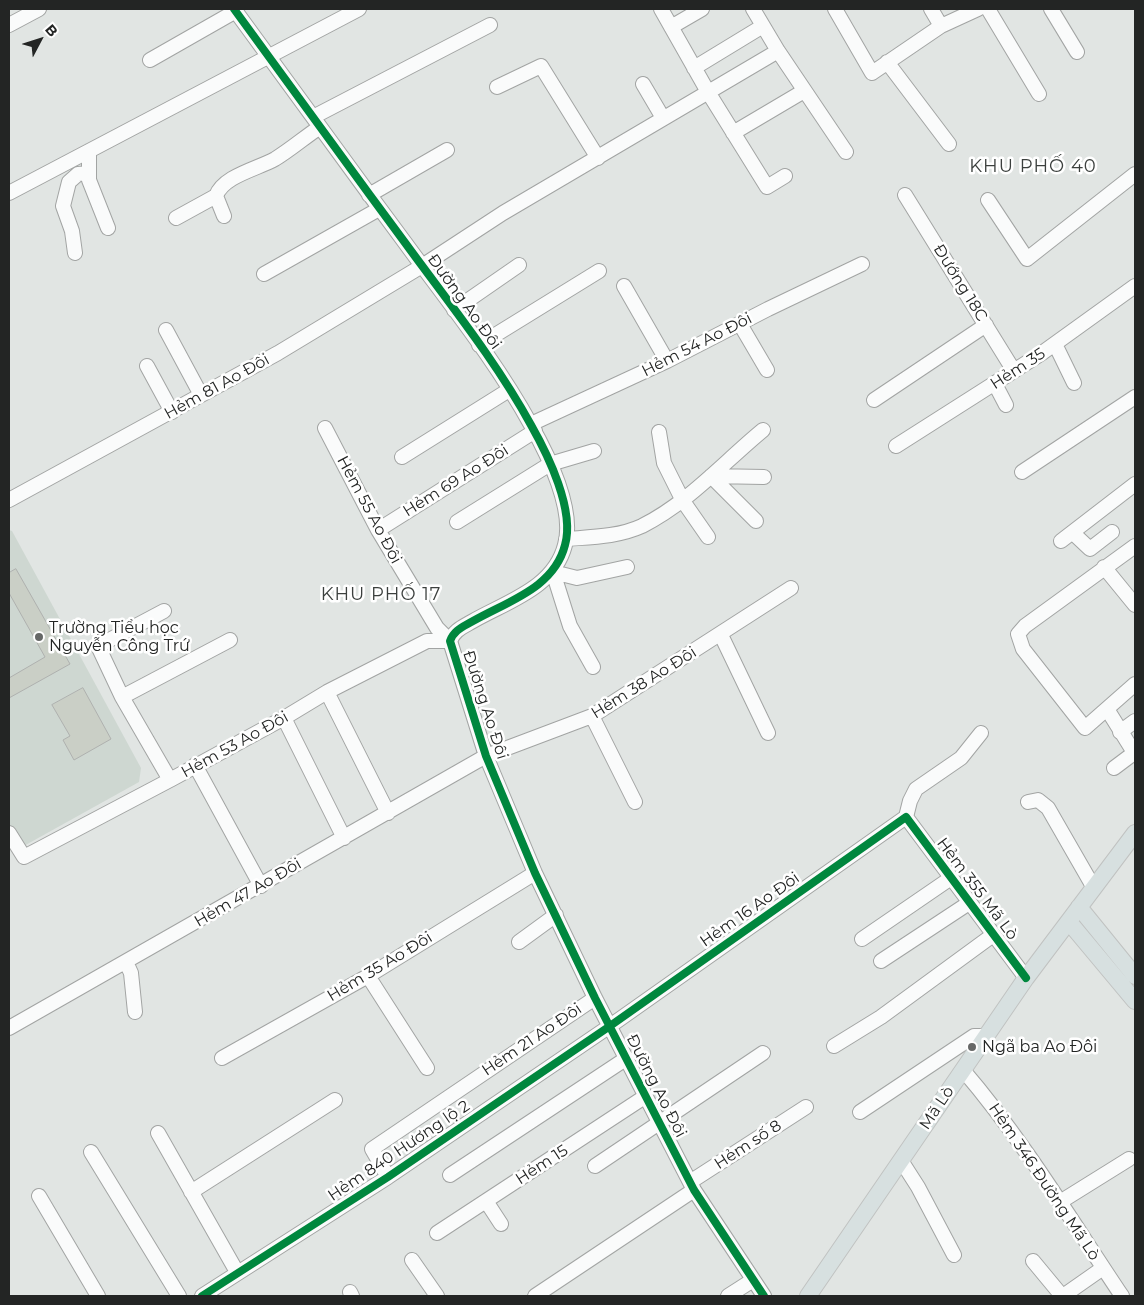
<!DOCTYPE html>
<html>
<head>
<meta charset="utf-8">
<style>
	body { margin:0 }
	#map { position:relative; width:1144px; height:1305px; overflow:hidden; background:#e1e5e3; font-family:Montserrat,sans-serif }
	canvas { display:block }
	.frame { position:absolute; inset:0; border:10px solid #232524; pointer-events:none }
	.north { position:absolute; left:15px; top:15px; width:50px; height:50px; -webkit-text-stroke:4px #fff; paint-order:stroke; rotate:50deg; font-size:14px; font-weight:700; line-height:20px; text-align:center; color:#232524 }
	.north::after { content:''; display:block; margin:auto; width:18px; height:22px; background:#232524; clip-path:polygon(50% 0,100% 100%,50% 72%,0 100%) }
</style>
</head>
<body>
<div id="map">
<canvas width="1144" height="1305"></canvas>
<div class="frame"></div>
<div class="north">B</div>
</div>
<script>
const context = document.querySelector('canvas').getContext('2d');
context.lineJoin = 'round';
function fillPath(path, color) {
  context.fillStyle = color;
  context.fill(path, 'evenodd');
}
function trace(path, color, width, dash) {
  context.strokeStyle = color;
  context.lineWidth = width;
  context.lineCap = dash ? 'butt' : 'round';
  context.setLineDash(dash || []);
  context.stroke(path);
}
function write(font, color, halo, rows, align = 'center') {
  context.font = font + ' Montserrat,sans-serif';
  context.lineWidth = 5;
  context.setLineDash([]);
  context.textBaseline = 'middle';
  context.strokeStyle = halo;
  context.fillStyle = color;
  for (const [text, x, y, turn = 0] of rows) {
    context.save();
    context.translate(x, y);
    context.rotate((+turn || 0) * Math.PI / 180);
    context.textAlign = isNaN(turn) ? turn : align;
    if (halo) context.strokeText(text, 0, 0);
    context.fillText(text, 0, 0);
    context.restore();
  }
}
const built = new Path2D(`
	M9,530l3,1 129,237 -2,14 -117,65 -13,-24z`);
const building = new Path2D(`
	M16,569l54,95 -61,34v-20l36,-21 -36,-64v-20z
	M83,688l28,51 -37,21 -11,-20 7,-4 -18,-31z`);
const minor = new Path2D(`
	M234,9c57,78 114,157 172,235 43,59 90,117 125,181 17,30 44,85 34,120 -11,43 -57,56 -92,76 -10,6 -19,9 -23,20l36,115 49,117 60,125 99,192 70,106
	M661,9l47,83 59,95 18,-11
	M753,9l25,42 68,101
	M835,9l37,64 69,-47 37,-17
	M931,9l10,17
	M988,9l51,85
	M1051,9l26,43
	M9,25l30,-16
	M671,27l31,-18
	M150,60l86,-49
	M887,62l62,82
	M694,68l69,-42
	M643,84l20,34
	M497,87l44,-21 57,92
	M313,117l177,-92
	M733,133l71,-42
	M89,151v29l19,48
	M9,193l350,-184
	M369,195l78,-45
	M905,195l109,176
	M988,200l39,59 108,-85
	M224,216l-8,-20c7,-20 41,-27 59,-37 15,-9 30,-22 45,-32
	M176,218l40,-22
	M75,253l-3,-22 -9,-25 6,-24 9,-8 11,-1
	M264,274l115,-65
	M624,286l43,75
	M454,310l65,-45
	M740,324l27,46
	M166,330l35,65
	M1055,344l19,39
	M479,345l120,-74
	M147,366l25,46
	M995,384l11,21
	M874,400l112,-75
	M531,424l136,-63 101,-52 94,-45
	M325,428l53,102 59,98 13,13
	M659,432l5,31 19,38 25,36
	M896,446l146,-93 93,-67
	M402,457l107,-67
	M1022,472l113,-75
	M711,476l45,45
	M711,476l53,1
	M9,500l269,-147 144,-87 81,-53 275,-162
	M457,522l93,-58 44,-13
	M378,530l157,-99
	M1073,533l17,16 22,-17
	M566,539c25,-2 52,-2 76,-13 46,-23 81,-63 121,-96
	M1061,541l74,-57
	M1135,546l-110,80 -7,8 5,15 62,79 50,-44
	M1104,567l31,38
	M164,611l-66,35 24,51 48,83 114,-62 43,-26 100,-51h23
	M721,635l47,98
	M593,667l-23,-41 -17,-54 24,6 50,-11
	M327,692l61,121
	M122,697l108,-57
	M1107,709l28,45
	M592,716l43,86
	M284,718l60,120
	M1120,732l15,-11
	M195,765l66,121
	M1114,768l20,-15
	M1028,802l10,-2 10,8 46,80
	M906,817l120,161
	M906,817l4,-16 6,-12 45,-31 20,-25
	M9,833l15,24 146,-77
	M862,939l89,-61
	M519,942l37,-27
	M881,961l88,-58
	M126,962l5,11 4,39
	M368,976l59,92
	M9,1028l477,-272 106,-40 199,-128
	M834,1046l47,-29 112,-82
	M222,1058l146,-82 167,-103
	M963,1070c60,70 108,150 159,226
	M860,1112l114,-76h12
	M158,1133l79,139
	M91,1152l88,144
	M902,1162l16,25 36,68
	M595,1166l168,-113
	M450,1175l177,-117
	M388,1177l-16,-28 223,-151
	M690,1182l116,-75
	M191,1192l144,-92
	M39,1196l59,100
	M486,1201l15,23
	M1060,1202l69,-43
	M437,1233l209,-137
	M412,1260l25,36
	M1033,1261l29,35
	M350,1292l2,4
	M202,1296l186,-119 222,-151 296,-209
	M535,1296l159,-106
	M728,1296l25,-16
	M1063,1296l40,-28`);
const major = new Path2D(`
	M1079,907l56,69
	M1069,922l66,79
	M808,1296l218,-318 109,-145`);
const cycleway = new Path2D(`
	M234,9c57,78 114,157 172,235 43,59 90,117 125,181 17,30 44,85 34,120 -11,43 -57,56 -92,76 -10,6 -19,9 -23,20l36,115 49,117 60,125 99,192 70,106
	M202,1296l186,-119 222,-151 296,-209 120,161`);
const markers = [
	[39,637,5,"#666867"],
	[972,1047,5,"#666867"]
];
const streetNames = [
	["Đướng 18C",960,283,58],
	["Đường Ao Đôi",464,302,54],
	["Hẻm 54 Ao Đôi",697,345,-27],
	["Hẻm 35",1018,369,-33],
	["Hẻm 81 Ao Đôi",217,387,-29],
	["Hẻm 69 Ao Đôi",456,481,-32],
	["Hẻm 55 Ao Đôi",369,510,62],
	["Hẻm 38 Ao Đôi",644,683,-32],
	["Đường Ao Đôi",485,705,72],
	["Hẻm 53 Ao Đôi",235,745,-29],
	["Hẻm 355 Mã Lò",977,889,53],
	["Hẻm 47 Ao Đôi",248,893,-30],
	["Hẻm 16 Ao Đôi",750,910,-35],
	["Hẻm 35 Ao Đôi",380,967,-31],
	["Hẻm 21 Ao Đôi",532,1040,-34],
	["Đường Ao Đôi",656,1086,63],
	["Mã Lò",937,1108,-56],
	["Hẻm số 8",748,1145,-33],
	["Hẻm 840 Hương lộ 2",399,1151,-34],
	["Hẻm 15",542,1165,-33],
	["Hẻm 346 Đường Mã Lò",1044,1182,56]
];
const poiNames = [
	["Trường Tiểu học",49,628],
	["Nguyễn Công Trứ",49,646],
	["Ngã ba Ao Đôi",982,1047]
];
const neighbourhoodNames = [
	["KHU PHỐ 40",1033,167],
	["KHU PHỐ 17",381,595]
];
fillPath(built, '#ced7d1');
fillPath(building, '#cacfc6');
trace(building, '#afb1af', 1);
trace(minor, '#a2a4a3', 16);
trace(major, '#c0c2c1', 18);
trace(minor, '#fafbfb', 14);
trace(major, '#d7e0e0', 16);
trace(cycleway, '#00873e', 8);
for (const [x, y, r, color] of markers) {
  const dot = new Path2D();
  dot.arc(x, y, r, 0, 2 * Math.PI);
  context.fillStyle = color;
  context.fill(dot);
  trace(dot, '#fff', 2);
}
write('16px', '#232524', '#fff', streetNames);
write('16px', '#232524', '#fff', poiNames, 'left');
context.letterSpacing = '1px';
write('18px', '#3c403e', '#fff', neighbourhoodNames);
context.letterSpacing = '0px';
</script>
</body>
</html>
